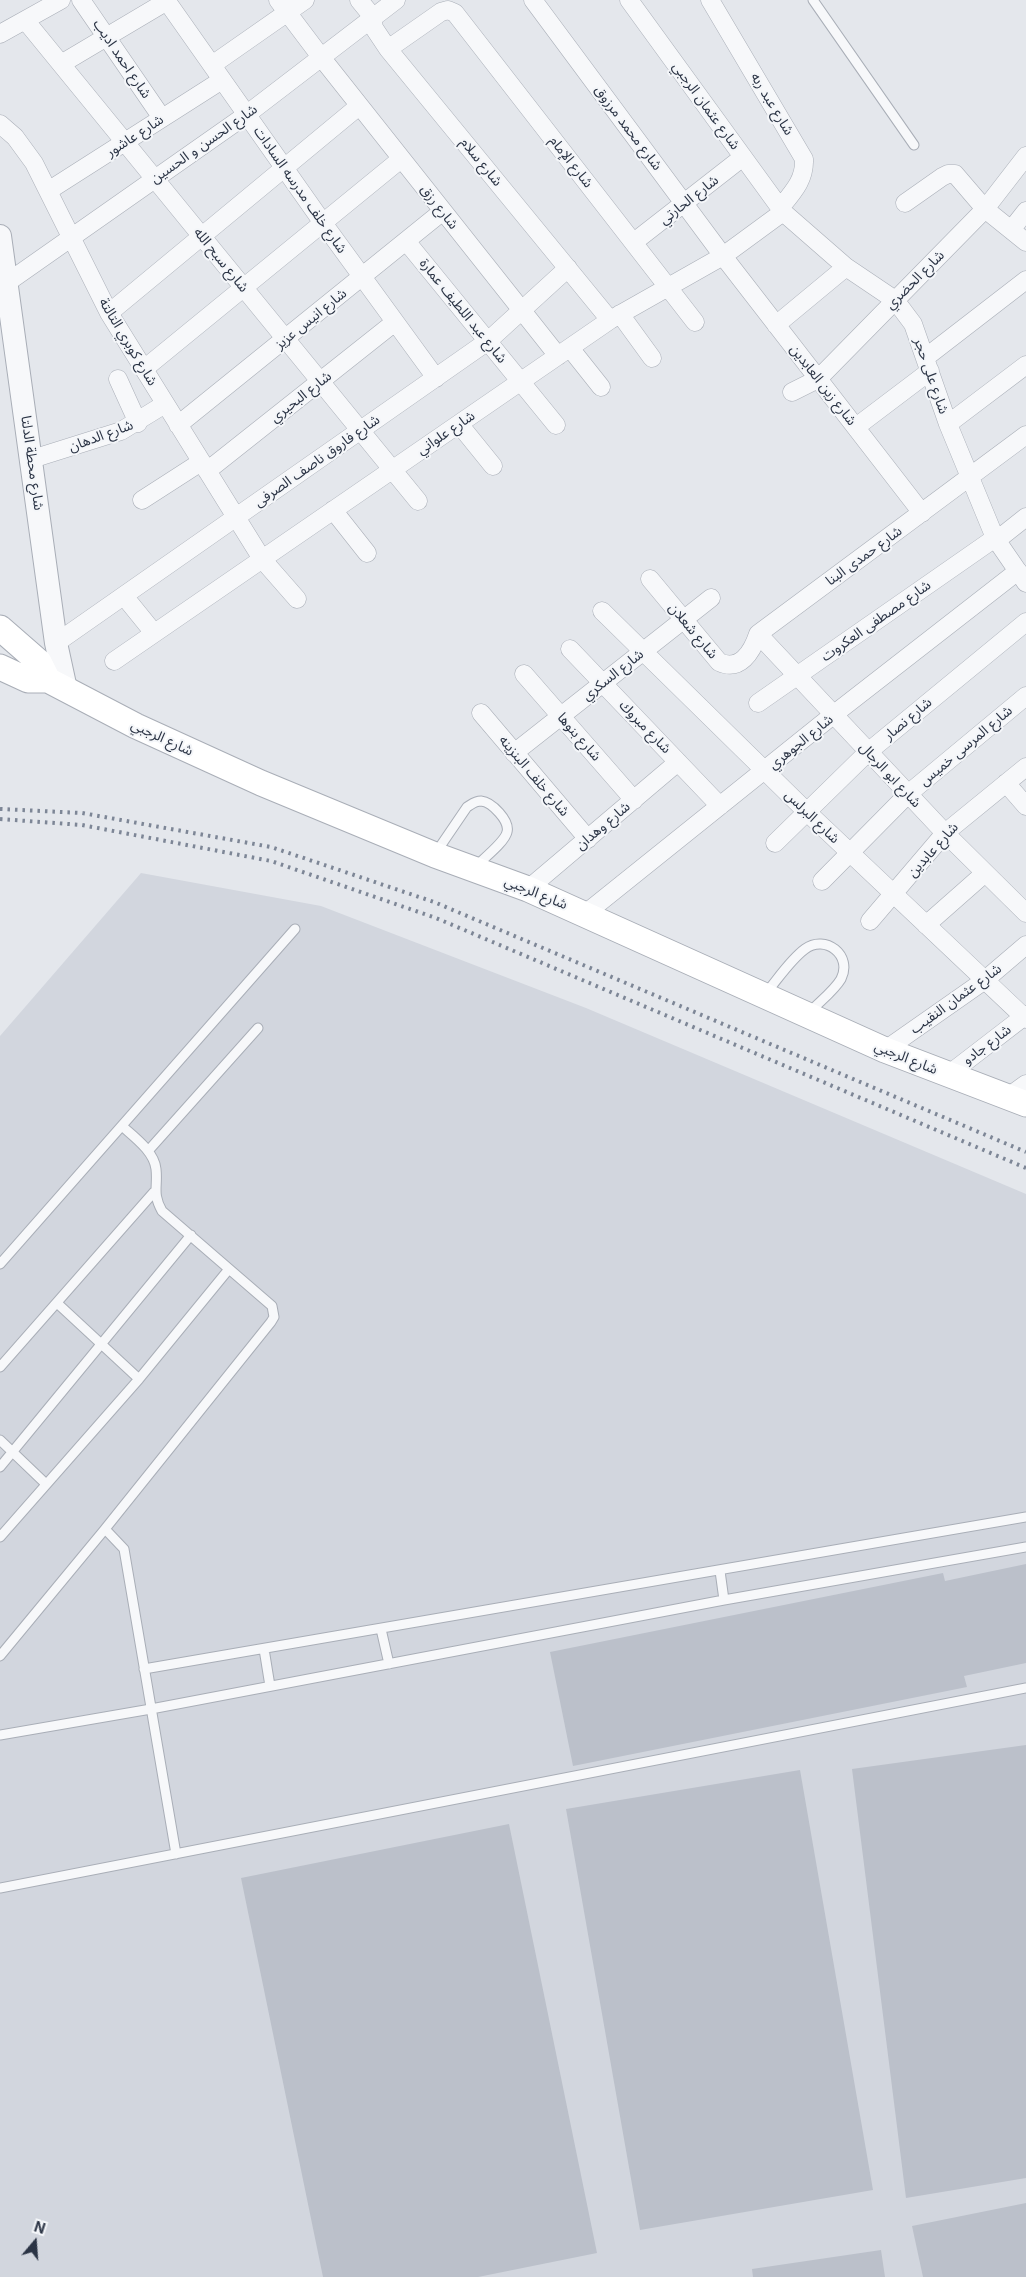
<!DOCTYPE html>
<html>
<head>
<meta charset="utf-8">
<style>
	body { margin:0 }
	#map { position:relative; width:1026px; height:2277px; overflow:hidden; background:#e4e7ec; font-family:Inter,sans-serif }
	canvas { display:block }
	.north { position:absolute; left:10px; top:2217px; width:50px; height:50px; -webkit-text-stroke:4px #f4f6f9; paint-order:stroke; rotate:18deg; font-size:14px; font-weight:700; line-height:20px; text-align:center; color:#2b3445 }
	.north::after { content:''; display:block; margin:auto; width:18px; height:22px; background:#2b3445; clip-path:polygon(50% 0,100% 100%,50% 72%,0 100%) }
</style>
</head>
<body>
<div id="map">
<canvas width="1026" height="2277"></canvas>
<div class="north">N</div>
</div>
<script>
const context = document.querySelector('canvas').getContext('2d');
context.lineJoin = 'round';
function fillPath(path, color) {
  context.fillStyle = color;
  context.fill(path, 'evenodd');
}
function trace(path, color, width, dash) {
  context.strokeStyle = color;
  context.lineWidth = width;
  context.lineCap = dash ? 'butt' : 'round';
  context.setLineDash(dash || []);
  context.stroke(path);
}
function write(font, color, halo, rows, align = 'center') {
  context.font = font + ' Inter,"Noto Sans Arabic",sans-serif';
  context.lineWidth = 4;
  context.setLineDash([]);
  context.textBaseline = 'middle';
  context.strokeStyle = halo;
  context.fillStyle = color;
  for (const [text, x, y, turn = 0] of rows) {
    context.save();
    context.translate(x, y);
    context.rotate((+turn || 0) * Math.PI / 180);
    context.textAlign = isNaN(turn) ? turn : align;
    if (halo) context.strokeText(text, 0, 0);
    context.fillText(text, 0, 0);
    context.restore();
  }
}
const built = new Path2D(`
	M141,873l180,33 265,102 440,186v1083h-1026v-1241z`);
const building = new Path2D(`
	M1026,1564v99l-62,13 3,11 -394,79 -23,-114 393,-79 2,8z
	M1026,1745v433l-120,20 -54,-429z
	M800,1770l73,420 -233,40 -74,-421z
	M509,1824l88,429 -119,24h-155l-82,-399z
	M1026,2203v74h-103l-11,-51z
	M881,2250l4,27h-132l-1,-8z`);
const service = new Path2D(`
	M813,0l101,145
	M435,854l32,-47c5,-3 8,-6 14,-6 11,1 29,20 26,31 -2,10 -24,27 -32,35
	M766,993c12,-14 24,-33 39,-44 20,-15 48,6 36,30 -7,12 -23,24 -32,34
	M148,1151l110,-123
	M0,1264l295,-335
	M57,1303l82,76
	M0,1367l154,-175
	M0,1440l46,44
	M0,1467l191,-232
	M105,1529l166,-207 3,-5 -2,-11 -110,-95c-10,-18 -4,-24 -6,-42 -2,-18 -22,-32 -34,-43
	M0,1537l139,-158 90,-110
	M720,1571l4,29
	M381,1629l8,35
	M264,1649l6,37
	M0,1656l105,-127 19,20 52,305
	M144,1669l882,-152
	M0,1735l151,-26 573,-109 302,-53
	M0,1888l1026,-200`);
const minor = new Path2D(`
	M81,0l81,118
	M166,0l157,223 113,155
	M278,0l43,57 237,299
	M359,0l13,16 2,12 14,21 222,271
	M533,0l190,256 199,257
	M629,0l154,212 63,55 49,33 18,24 35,100 47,114 31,45
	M710,0l94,159c1,21 -11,33 -24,49
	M25,20l393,481
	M0,34l61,-34
	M388,49l53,-37 7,-2 7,3 240,309
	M61,64l106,-63
	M212,65l93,-65
	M0,124l15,13 19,26 75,150 153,246 35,40
	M48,191l174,-111
	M905,203l37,-26 6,-3h7l30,35 41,33
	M1011,230l15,-19
	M406,241l150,184
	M634,242l109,-85
	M8,282l238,-167 150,-115
	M109,313l250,-207
	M620,314l32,44
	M776,325l70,-58
	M570,348l31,39
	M925,358l101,-78
	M144,369l257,-210
	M118,379l20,44
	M792,392l26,-13 167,-170 41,-53
	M459,424l34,42
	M948,424l78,-59
	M178,425l265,-214
	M856,427l74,-56
	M32,459l89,-28 44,-27
	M207,471l188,-149
	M142,500l59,-38
	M333,510l34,43
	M997,540l29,-23
	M650,579l69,83c21,10 33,-10 39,-28
	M124,596l30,37
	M602,611l205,201 219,207
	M758,634l187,199 81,80
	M758,634l268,-199
	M56,643l432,-302 80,-73
	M570,649l150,157
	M114,661l496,-341 113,-64 60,-44
	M524,674l110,126
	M758,703l237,-165
	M481,713l107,126
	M514,753l197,-155
	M1006,783l20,23
	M775,843l93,-91 158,-130
	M822,881l86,-87 118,-98
	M528,889l150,-127
	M585,914l248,-199 185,-144
	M870,921l75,-88 81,-66
	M926,925l59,-52
	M885,1050l100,-70 41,-35
	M948,1075l78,-60
	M1008,1097l18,-13`);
const tertiary = new Path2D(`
	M0,236l56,407 10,46`);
const secondary = new Path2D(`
	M0,628l39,34 9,18
	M0,667l28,13h20l88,46 125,57 174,72 93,34 357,161 141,54`);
const rail = new Path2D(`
	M0,809l82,4 189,34 163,55 592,250
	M0,819l82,6 189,36 165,57 590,250`);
const streetNames = [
	["شارع احمد اديب",122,59,56],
	["شارع عبد ربه",772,104,59],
	["شارع عثمان الرجبي",706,106,54],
	["شارع محمد مرزوق",628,128,53],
	["شارع عاشور",135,136,-33],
	["شارع الحسن و الحسين",204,144,-35],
	["شارع سلام",481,162,51],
	["شارع الإمام",571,162,52],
	["شارع خلف مدرسه السادات",300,190,55],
	["شارع الحارتي",689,200,-38],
	["شارع رزق",439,207,52],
	["شارع سبح الله",221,260,51],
	["شارع الحضري",915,280,-45],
	["شارع عبد اللطيف عمارة",463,311,51],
	["شارع انيس عزيز",311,319,-39],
	["شارع كوبري التالتة",128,342,59],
	["شارع على حجر",931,376,71],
	["شارع زين العابدين",823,385,52],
	["شارع البحيري",301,397,-38],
	["شارع علواني",446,433,-34],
	["شارع الدهان",101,436,-20],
	["شارع فاروق ناصف الصرفى",317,461,-35],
	["شارع محطة الدلتا",32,463,82],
	["شارع حمدى البنا",864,556,-36],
	["شارع مصطفى العكروت",876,621,-35],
	["شارع شعلان",693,631,50],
	["شارع السكري",613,675,-38],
	["شارع نصار",908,719,-40],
	["شارع مبروك",645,727,46],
	["شارع بنوها",579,737,49],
	["شارع الرجبي",162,738,25],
	["شارع الجوهري",801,742,-39],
	["شارع المرسى خميس",966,746,-40],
	["شارع ابو الرجال",890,775,47],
	["شارع خلف البنزينه",534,776,50],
	["شارع البرلس",812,817,44],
	["شارع وهدان",603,826,-40],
	["شارع عابدين",933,850,-48],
	["شارع الرجبي",536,893,22],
	["شارع عثمان النقيب",956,999,-36],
	["شارع جادو",987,1045,-37],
	["شارع الرجبي",906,1058,22]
];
fillPath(built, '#d2d6de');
fillPath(building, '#bbc0ca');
trace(service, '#a9aeb7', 11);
trace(minor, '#a9aeb7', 19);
trace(tertiary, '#a9aeb7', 24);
trace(secondary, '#a9aeb7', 27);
trace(service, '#f7f8fa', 9);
trace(minor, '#f7f8fa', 18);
trace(tertiary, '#f7f8fa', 22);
trace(secondary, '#fff', 25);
trace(rail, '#7d8696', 4, [2.5, 5]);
write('14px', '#2b3445', '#f4f6f9', streetNames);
</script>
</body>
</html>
